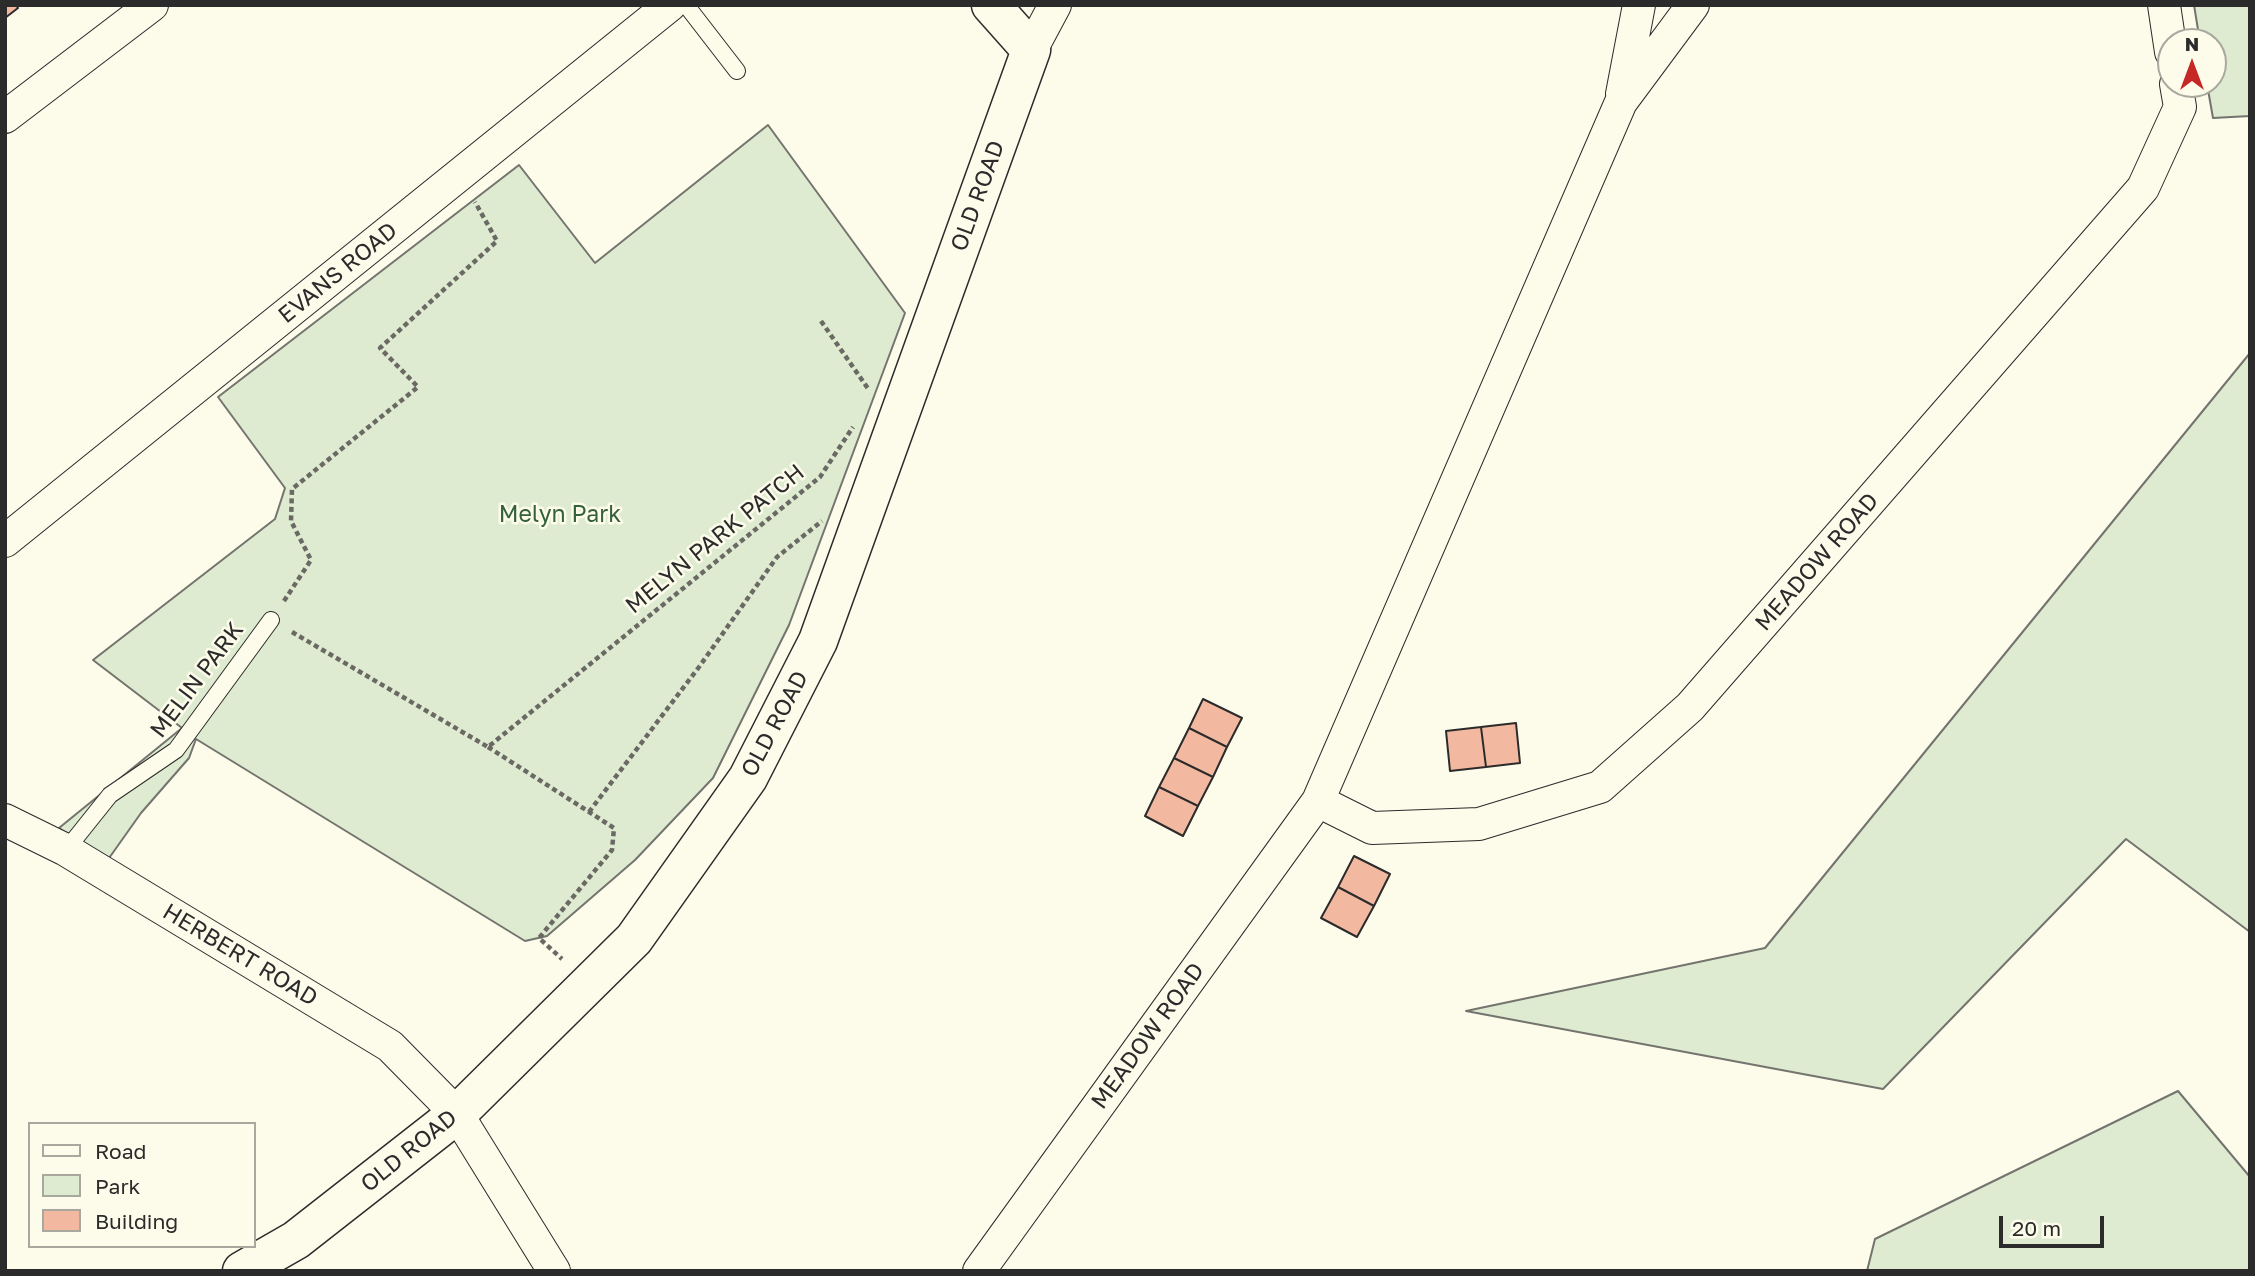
<!DOCTYPE html>
<html>
<head>
<meta charset="utf-8">
<style>
	body { margin:0 }
	#map { position:relative; width:2255px; height:1276px; overflow:hidden; background:#fdfbea; font-family:"Golos Text",sans-serif }
	canvas { display:block }
	.frame { position:absolute; inset:0; border:7px solid #2b2b2b; pointer-events:none }
	.legend { position:absolute; left:28px; top:1122px; width:228px; height:126px; box-sizing:border-box; background:#fdfbea; border:2px solid #a9a89e; margin:0; padding:9px 12px; list-style:none; font-size:21px; color:#2b2b2b }
	.legend li { display:flex; align-items:center; gap:14px; height:35px }
	.legend b { width:35px; border:2px solid #a9a89e }
	.north { position:absolute; left:2157px; top:28px; width:70px; height:70px; box-sizing:border-box; background:#fdfbea; border:2px solid #a9a89e; border-radius:50%; rotate:0deg; font-size:19px; font-weight:700; line-height:28px; text-align:center; color:#2b2b2b }
	.north::after { content:''; display:block; margin:auto; width:24px; height:32px; background:#c62828; clip-path:polygon(50% 0,100% 100%,50% 72%,0 100%) }
	.scale { position:absolute; left:1999px; top:1216px; width:105px; height:32px; box-sizing:border-box; border:4px solid #2b2b2b; border-top:0; padding-left:9px; font-size:21px; line-height:24px; white-space:nowrap; color:#2b2b2b; -webkit-text-stroke:5px #fdfbea; paint-order:stroke }
</style>
</head>
<body>
<div id="map">
<canvas width="2255" height="1276"></canvas>
<div class="frame"></div>
<ul class="legend">
<li><b style="height:9px;background:#fdfbea"></b>Road</li>
<li><b style="height:19px;background:#deebd1"></b>Park</li>
<li><b style="height:19px;background:#f2b8a0"></b>Building</li>
</ul>
<div class="north">N</div>
<div class="scale">20 m</div>
</div>
<script>
const context = document.querySelector('canvas').getContext('2d');
context.lineJoin = 'round';
function fillPath(path, color) {
  context.fillStyle = color;
  context.fill(path, 'evenodd');
}
function trace(path, color, width, dash) {
  context.strokeStyle = color;
  context.lineWidth = width;
  context.lineCap = dash ? 'butt' : 'round';
  context.setLineDash(dash || []);
  context.stroke(path);
}
function write(font, color, halo, rows, align = 'center') {
  context.font = font + ' "Golos Text",sans-serif';
  context.lineWidth = 5;
  context.setLineDash([]);
  context.textBaseline = 'middle';
  context.strokeStyle = halo;
  context.fillStyle = color;
  for (const [text, x, y, turn = 0] of rows) {
    context.save();
    context.translate(x, y);
    context.rotate((+turn || 0) * Math.PI / 180);
    context.textAlign = isNaN(turn) ? turn : align;
    if (halo) context.strokeText(text, 0, 0);
    context.fillText(text, 0, 0);
    context.restore();
  }
}
const green = new Path2D(`
	M2194,5h56v111l-37,2 -6,-34h6v-42h-13z
	M768,125l137,188 -116,312 -76,153 -78,82 -88,76 -22,5 -329,-202 -7,19 -48,55 -34,48 -48,-33 123,-100 -89,-68 182,-141 10,-31 -67,-91 301,-232 76,98z
	M2250,353v579l-124,-93 -243,250 -417,-78 299,-63z
	M2178,1091l72,86v94h-383l8,-32z`);
const building = new Path2D(`
	M5,5h11l2,3 -13,10z
	M1203,699l39,19 -15,29 -38,-19z
	M1516,723l4,40 -34,4 -5,-40z
	M1481,727l5,40 -36,4 -4,-40z
	M1189,728l38,19 -14,30 -39,-19z
	M1174,758l39,19 -15,29 -39,-19z
	M1159,787l39,19 -15,30 -38,-20z
	M1354,856l36,18 -16,32 -36,-19z
	M1338,887l36,19 -17,31 -36,-19z`);
const path = new Path2D(`
	M821,321l48,69
	M284,601l27,-41 -20,-39 1,-32 126,-102 -38,-39 117,-107 -22,-39
	M292,632l196,115 332,-270 33,-50
	M488,747l126,81 -2,22 -73,88 23,21
	M589,812l110,-145 78,-110 45,-36`);
const lane = new Path2D(`
	M686,5l51,66
	M66,850l44,-55 66,-45 95,-130`);
const street = new Path2D(`
	M2164,5l7,47
	M1031,50l24,-45
	M1622,94l17,-89
	M5,117l147,-112
	M5,541l665,-536
	M1318,801l54,27 107,-4 121,-37 90,-80 453,-519 37,-81 -4,-23
	M5,820l61,30 324,196 67,68 97,157
	M979,1271l339,-470 303,-699 72,-97`);
const secondary = new Path2D(`
	M242,1271l54,-31 161,-126 177,-175 114,-161 70,-137 213,-591 -40,-45`);
const streetNames = [
	["OLD ROAD",978,196,-70],
	["EVANS ROAD",338,273,-39],
	["MELYN PARK PATCH",715,539,-39],
	["MEADOW ROAD",1817,562,-49],
	["MELIN PARK",197,680,-53],
	["OLD ROAD",775,724,-62],
	["HERBERT ROAD",240,955,31],
	["MEADOW ROAD",1148,1036,-54],
	["OLD ROAD",409,1151,-39]
];
const parkNames = [
	["Melyn Park",560,515]
];
fillPath(green, '#deebd1');
trace(green, '#74746e', 2);
fillPath(building, '#f2b8a0');
trace(building, '#2b2b2b', 2);
trace(lane, '#2b2b2b', 18);
trace(street, '#2b2b2b', 34);
trace(secondary, '#2b2b2b', 41);
trace(path, '#6a6964', 4.5, [5, 3.5]);
trace(lane, '#fdfbea', 16);
trace(street, '#fdfbea', 32);
trace(secondary, '#fdfbea', 38);
write('23px', '#2b2b2b', '#fdfbea', streetNames);
write('23px', '#34623c', '#fdfbea', parkNames);
</script>
</body>
</html>
